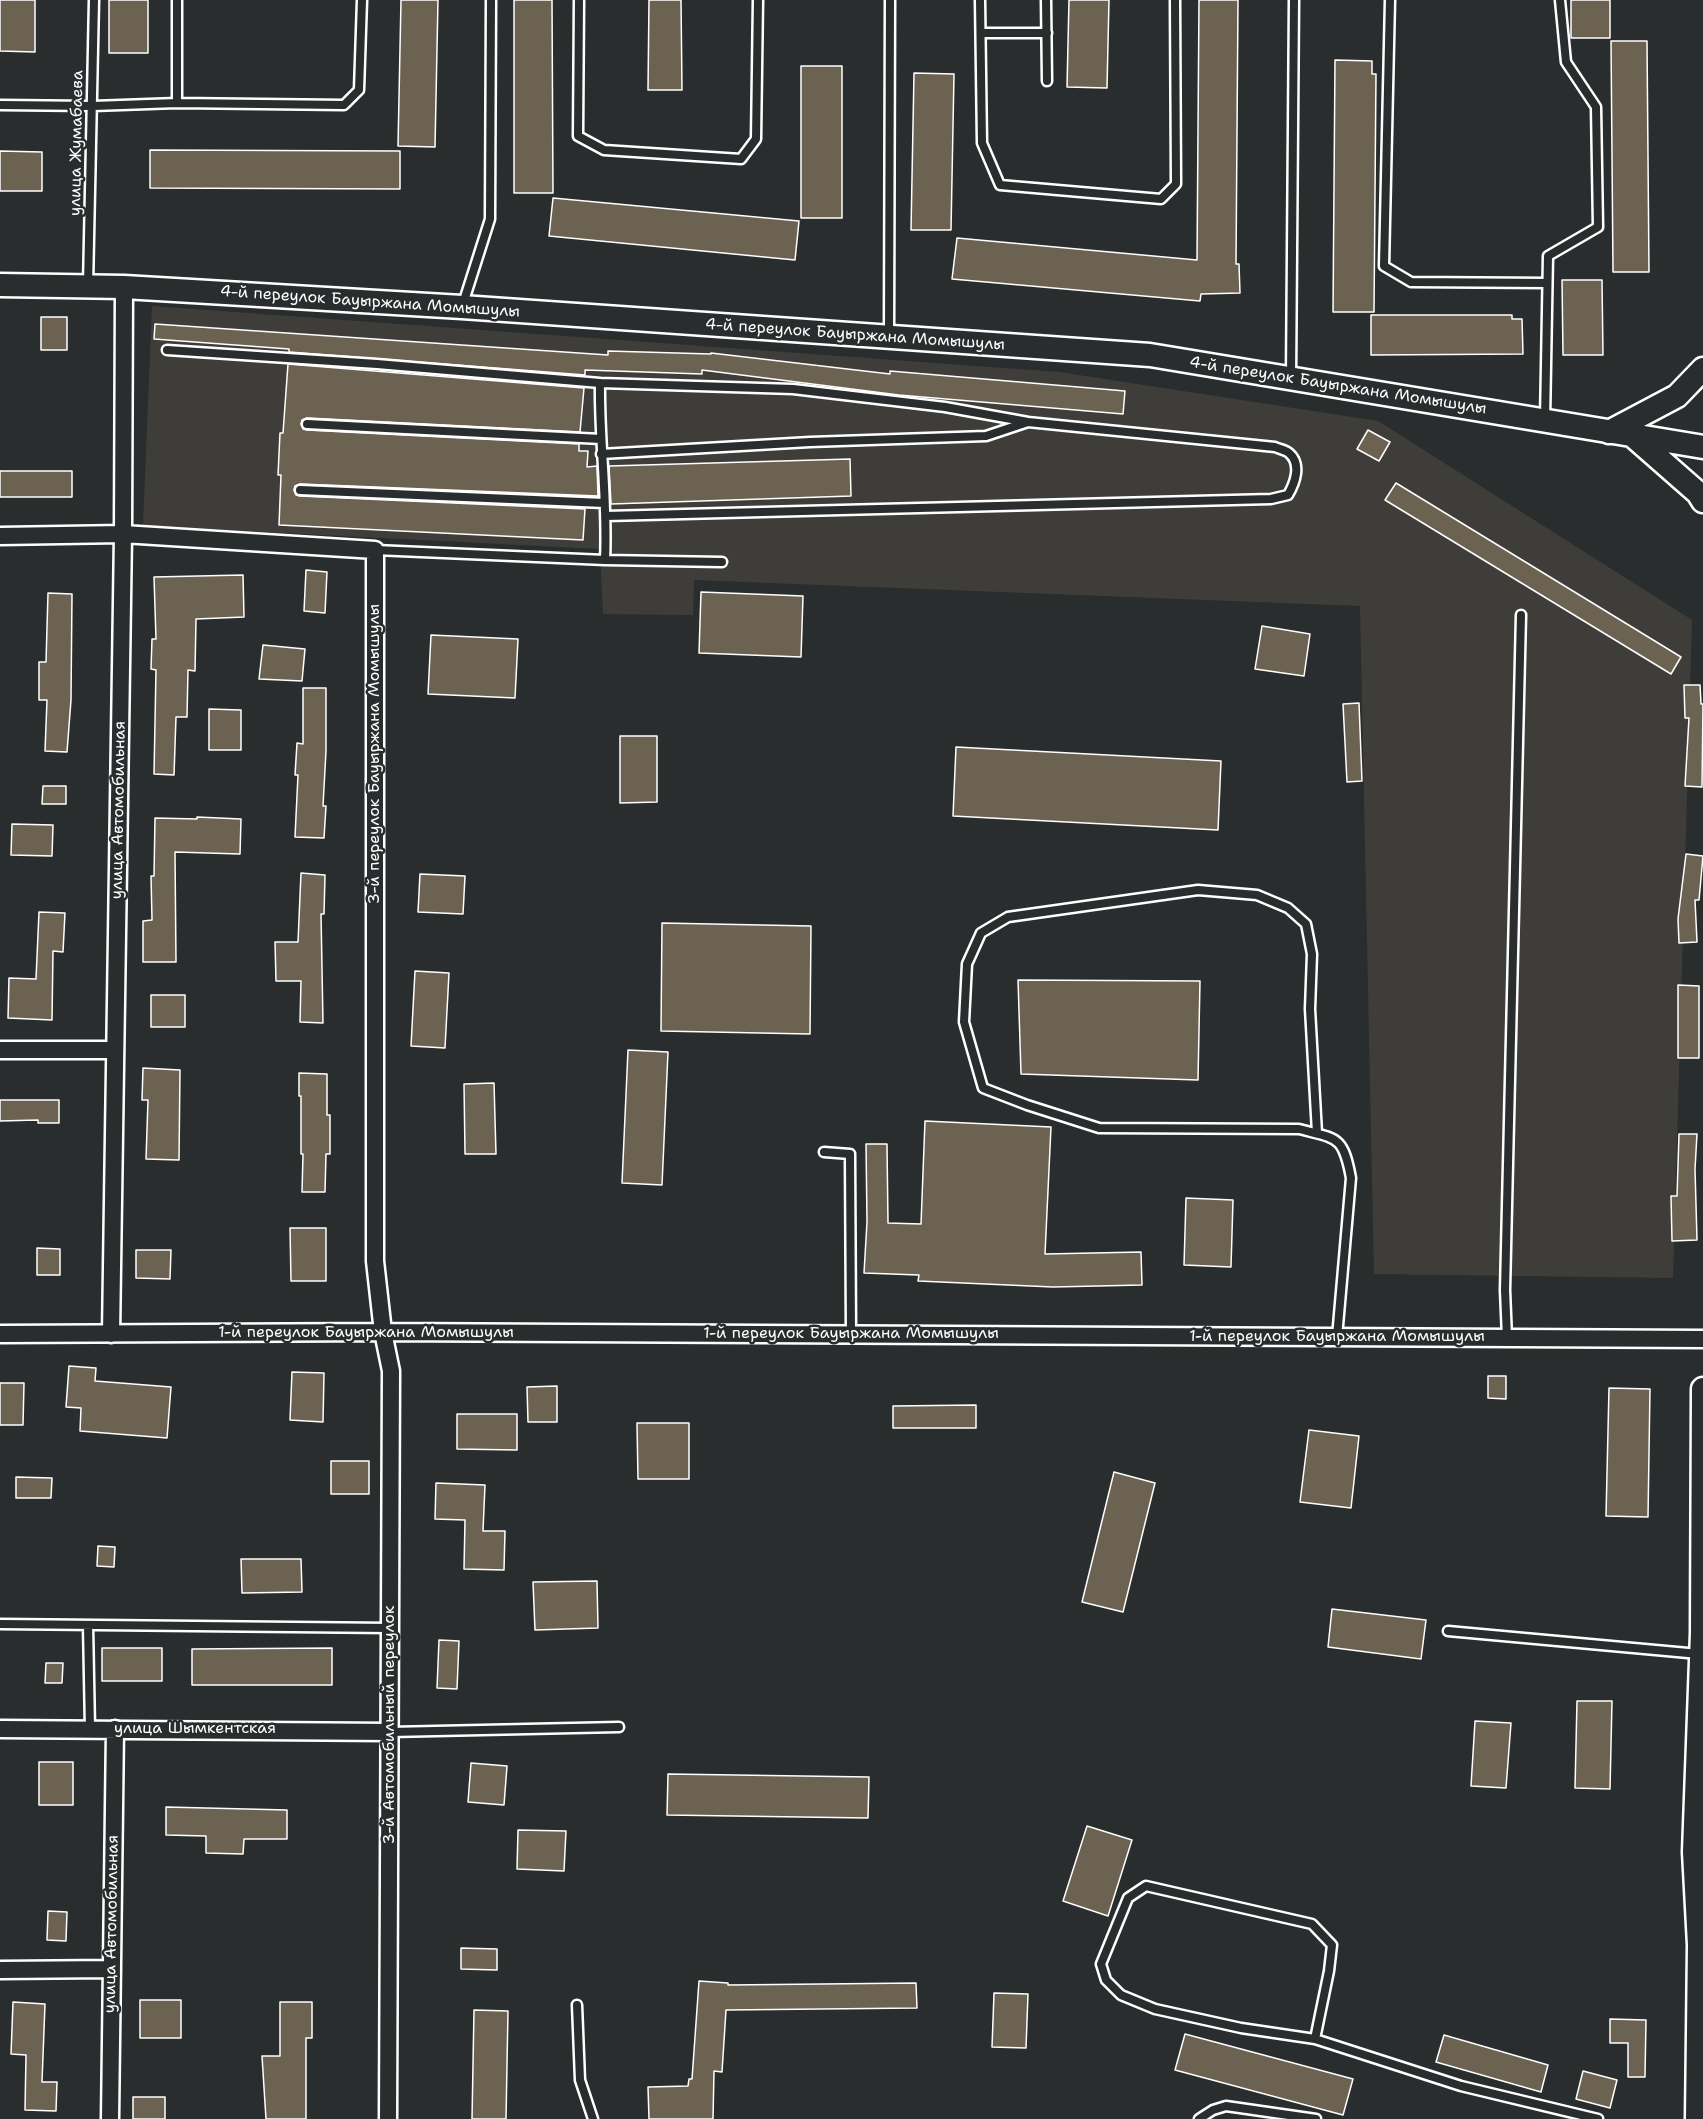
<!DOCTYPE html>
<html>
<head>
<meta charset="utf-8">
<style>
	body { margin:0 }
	canvas { display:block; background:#2a2d2e }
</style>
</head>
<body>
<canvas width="1703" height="2119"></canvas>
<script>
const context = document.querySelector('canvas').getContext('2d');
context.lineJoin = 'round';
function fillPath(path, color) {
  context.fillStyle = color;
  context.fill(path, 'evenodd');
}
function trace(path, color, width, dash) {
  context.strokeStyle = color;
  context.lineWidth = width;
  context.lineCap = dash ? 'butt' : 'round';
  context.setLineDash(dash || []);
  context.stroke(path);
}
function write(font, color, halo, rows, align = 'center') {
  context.font = font + ' "Shantell Sans",sans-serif';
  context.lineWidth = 5;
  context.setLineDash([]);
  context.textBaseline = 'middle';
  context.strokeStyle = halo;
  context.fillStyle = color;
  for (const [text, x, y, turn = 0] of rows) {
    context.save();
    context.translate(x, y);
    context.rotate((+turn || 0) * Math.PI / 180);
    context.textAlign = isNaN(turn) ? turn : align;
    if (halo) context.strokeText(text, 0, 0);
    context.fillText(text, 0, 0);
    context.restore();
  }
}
const built = new Path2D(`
	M152,306l907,66 319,49 314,199 -19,658 -299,-4 -14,-668 -666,-26 -1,35 -90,-1 -3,-65 -457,-23z`);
const building = new Path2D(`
	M0,0h35v52l-35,-1z
	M109,0h39v53h-39z
	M401,0h37l-3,147 -37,-1z
	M514,0h38l1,193h-39z
	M649,0h32l1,90h-34z
	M1069,0h40l-2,88 -40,-1z
	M1199,0h39l-2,264h3l1,29 -39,1 -1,7 -248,-22 5,-41 240,22z
	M1571,0h39v38h-39z
	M1611,41h36l2,231h-36z
	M1335,60l37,1v13h4l-2,238h-41z
	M801,66h41v152h-41z
	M914,73l40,1 -3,156h-40z
	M150,150l250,1v38l-250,-1z
	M0,151l42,1v39h-42z
	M553,198l246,23 -4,39 -246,-24z
	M1562,280h40l1,75h-40z
	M1371,315h141v4h10l1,35 -152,1z
	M41,317h26v33h-26z
	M155,324l453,31v-4l103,3v-1l179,21v-3l235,20 -2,23 -224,-19 -197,-25v4l-117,-4v5l-296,-23v-3l-135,-10z
	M288,364l296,24 -4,44 -273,-14 -5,2 -1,4 2,5 4,1 272,14v7h9l-1,16 10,-1 1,30 -298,-12 -5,2 -1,4 2,5 4,1 285,13 -2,31 -304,-15 2,-50h-3l2,-42h3z
	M1368,430l22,12 -11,19 -22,-12z
	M850,459l1,37 -240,8 -2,-38z
	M0,471h72v26h-72z
	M1396,483l285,174 -10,17 -286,-174z
	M306,570l21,2 -2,41 -21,-2z
	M243,575l1,42 -48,2 -1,52 -7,-1 -1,47h-11l-2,58 -20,-1 2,-104 -5,-1 1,-30h4l-2,-62z
	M701,592l102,4 -2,61 -102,-4z
	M48,593l24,1 -1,106 -4,52 -22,-1 2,-51h-8v-38h7z
	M1262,626l48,8 -6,42 -49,-7z
	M431,635l87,4 -3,59 -87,-4z
	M263,645l42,4 -3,32 -43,-2z
	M1684,685h16l1,19h2l-1,83 -17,-1 4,-68h-4z
	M303,688h23v63l-3,55h3l-2,32 -29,-1 3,-62h-3l2,-32 6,1z
	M1359,703l3,78 -15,1 -4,-78z
	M209,709l32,1v40h-32z
	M620,736h37v66l-37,1z
	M956,747l265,14 -3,69 -265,-14z
	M43,786h23v18h-24z
	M197,817l44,2 -1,35 -65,-2 1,110h-33v-41l9,-1 -1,-44h3l1,-58 42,1z
	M12,824l41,1 -1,31 -41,-1z
	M1686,854l17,2 -4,44h-4l2,42 -18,1 -1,-24z
	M301,873l24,2 -1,39h-3l2,109 -23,-1 1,-41h-25l-1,-39h23z
	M420,874l45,2 -2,38 -45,-2z
	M39,912l26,1 -2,39 -10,-1 -1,69 -44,-2 1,-40 27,1z
	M662,923l149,3 -1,108 -149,-3z
	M415,971l34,2 -4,75 -34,-2z
	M1018,980l182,1 -2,99 -177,-6z
	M1678,985l21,1v72h-21z
	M151,995h34v32h-34z
	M628,1050l40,2 -6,133 -40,-2z
	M143,1068l37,2 -1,90 -33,-1 2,-59h-6z
	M299,1073l28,1v41h3v39h-4l-1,38h-23l1,-38h-2v-58h-2z
	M494,1083l2,71h-31l-1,-70z
	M0,1100h59v23h-21v-3l-38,1z
	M925,1121l126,6 -6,127 96,-2 1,33 -89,2 -135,-6 1,-6 -55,-2 3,-51 -1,-78h21l1,79 33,1z
	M1679,1134h18l-2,35 2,71 -25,1 -1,-45h6z
	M1186,1198l47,2 -2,67 -47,-2z
	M290,1228h36v53h-35z
	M37,1248l23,1v26h-23z
	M136,1250h35l-1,29 -34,-1z
	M69,1366l27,2 -1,13 76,6 -4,51 -87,-7 1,-23 -15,-1z
	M292,1372l32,1 -1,49 -33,-2z
	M1488,1376h18v23l-18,-1z
	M0,1383h24l-1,42h-23z
	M557,1386v36h-29l-1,-35z
	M1609,1388l41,1 -2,128 -42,-1z
	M976,1405v23h-83v-22z
	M457,1414h60v36l-60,-1z
	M637,1423h52v56h-51z
	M1309,1430l50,6 -8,72 -51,-6z
	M331,1461h38v33h-38z
	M1114,1472l41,11 -32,129 -41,-10z
	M16,1477l36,1 -1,20h-35z
	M436,1483l49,2 -2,46h22l-1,39 -40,-1 1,-49 -30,-1z
	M98,1546l17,1 -1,20 -17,-1z
	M241,1559h60l1,33 -60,1z
	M597,1581l1,47 -63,2 -2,-48z
	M1332,1609l94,11 -5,39 -93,-12z
	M439,1640l20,1 -2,48 -20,-1z
	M102,1648h60v33h-60z
	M332,1648v37h-140v-36z
	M46,1663h17l-1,20h-17z
	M1577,1701h35l-2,88 -35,-1z
	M1475,1721l36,2 -5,65 -35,-2z
	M39,1762h34v43h-34z
	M471,1763l36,3 -3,39 -36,-3z
	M668,1774l201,3 -1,41 -201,-3z
	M166,1807l121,3v29h-43l-1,15 -37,-1v-17l-40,-1z
	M1087,1826l45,14 -24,76 -45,-15z
	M518,1830l48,1 -2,40 -47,-2z
	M48,1911l19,1 -1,29 -19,-1z
	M461,1948l36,1v21l-36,-1z
	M699,1981l29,2v2l188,-2 1,25 -191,2 -4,62 -8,-1 -1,48h-64l-1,-32 40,-1 1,-7h3z
	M994,1993l34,1 -2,54 -34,-1z
	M140,2000h41v38h-41z
	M13,2002l32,2 -3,78h15l-1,29 -31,-1 1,-55 -15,-1z
	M280,2002h32v36h-6v81h-40l-4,-63h18z
	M474,2010l34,1 -2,108h-34z
	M1610,2019l36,1 -1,57h-17v-34h-18z
	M1185,2034l168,45 -10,36 -168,-45z
	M1444,2035l104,30 -7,27 -105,-30z
	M1583,2071l34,9 -7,28 -34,-9z
	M133,2097h32v22h-32z`);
const lane = new Path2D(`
	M177,0v103
	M579,0l-1,136 26,14 137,9 15,-20 2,-139
	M980,0l2,143 18,42 161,14 15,-15 -1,-184
	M1046,0l1,81
	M1390,0l-6,266 27,16 136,1
	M981,33h66
	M0,105l93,1 84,-3 167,2 15,-15 3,-90
	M88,286l6,-286
	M462,307l28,-88 1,-219
	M889,337l1,-337
	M167,350l210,14 223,19
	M1291,378l3,-378
	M1545,420l3,-164 50,-29 -2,-120 -30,-45 -6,-62
	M307,424l294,15
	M601,454l209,-12 176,-6 42,-14
	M300,490l304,13
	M375,550l230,10 117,2
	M605,560c3,-59 -6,-118 -5,-177l193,6 152,18 83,15 247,25c4,2 11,3 14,6 13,11 6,30 -1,42l-17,4 -665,17
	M1317,1133l-7,-124 2,-55 -6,-30 -18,-16 -31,-13 -59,-5 -190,27 -27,16 -14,31 -3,58 19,66 44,17 72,23 200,1c38,10 44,6 52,49l-14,159
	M824,1152l26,2 1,180
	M1507,1338l-2,-48 16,-675
	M0,1624l390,4
	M88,1625l2,104
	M1448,1631l251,23
	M390,1732l229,-5
	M577,2005l3,75 13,39
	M1315,2039l14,-68 3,-26 -20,-21 -166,-38 -18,12 -27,66 5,16 15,15 34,14 86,19 74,11 146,47 137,33
	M1199,2119l14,-9 13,-4 90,13`);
const street = new Path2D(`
	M0,536l123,-2 252,16v711l8,71 8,39 -3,748
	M0,1050h115
	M0,1334l383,-2 1320,7
	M111,1334l12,-800 1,-247
	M0,1729l390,3
	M0,1970l111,-1
	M110,2119l5,-390`);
const secondary = new Path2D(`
	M0,285l124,2 338,20 688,48 553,92
	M1609,432l68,-36 26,-27
	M1633,436l65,57 5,8
	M1697,2119l2,-174 -5,-93 8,-219 1,-244`);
const streetNames = [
	["улица Жумабаева",77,143,-89],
	["4-й переулок Бауыржана Момышулы",370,302,4],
	["4-й переулок Бауыржана Момышулы",855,335,4],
	["4-й переулок Бауыржана Момышулы",1338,386,9],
	["3-й переулок Бауыржана Момышулы",375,754,-90],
	["улица Автомобильная",119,810,-89],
	["1-й переулок Бауыржана Момышулы",366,1333],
	["1-й переулок Бауыржана Момышулы",851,1334],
	["1-й переулок Бауыржана Момышулы",1337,1337],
	["3-й Автомобильный переулок",390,1725,-90],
	["улица Шымкентская",195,1729],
	["улица Автомобильная",112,1924,-89]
];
fillPath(built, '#3e3d39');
fillPath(building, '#6b6252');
trace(building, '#fff', 1.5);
trace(lane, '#fff', 13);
trace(street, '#fff', 21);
trace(secondary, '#fff', 27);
trace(lane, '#2a2d2e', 8);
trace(street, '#2a2d2e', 16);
trace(secondary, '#2a2d2e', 22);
write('16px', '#fff', '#2a2d2e', streetNames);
</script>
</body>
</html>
